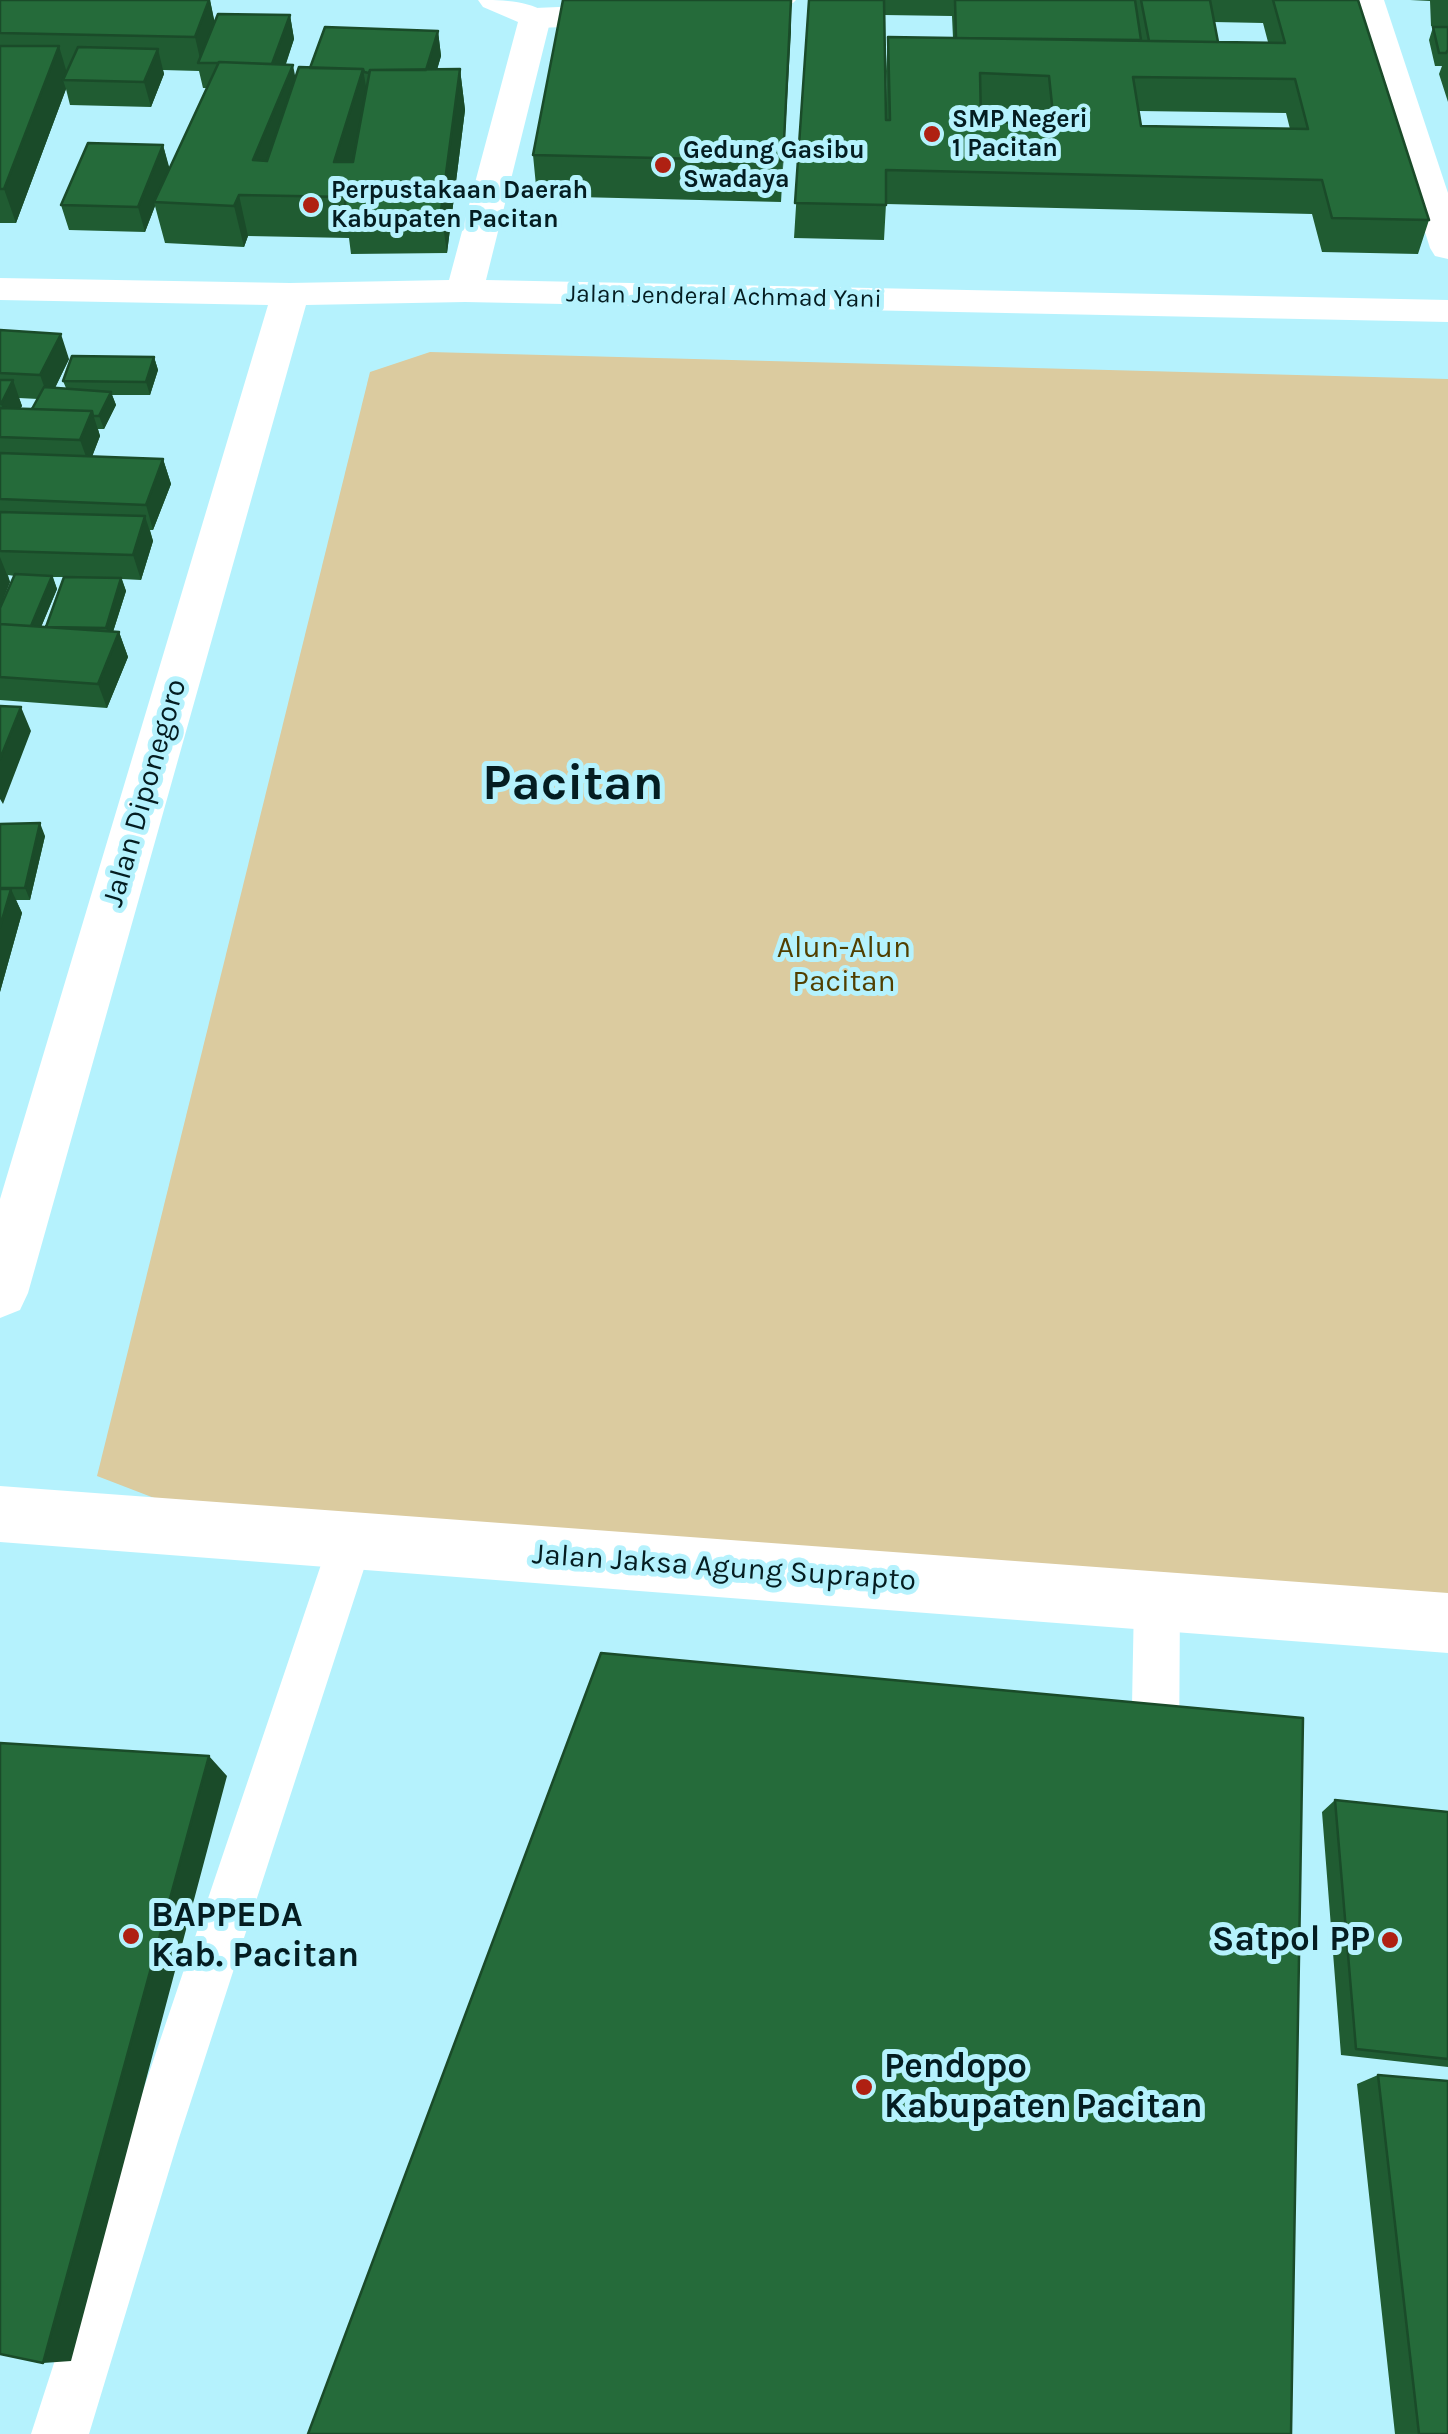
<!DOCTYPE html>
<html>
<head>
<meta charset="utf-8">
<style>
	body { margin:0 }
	canvas { display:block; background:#b5f2fd }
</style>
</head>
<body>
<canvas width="1448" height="2434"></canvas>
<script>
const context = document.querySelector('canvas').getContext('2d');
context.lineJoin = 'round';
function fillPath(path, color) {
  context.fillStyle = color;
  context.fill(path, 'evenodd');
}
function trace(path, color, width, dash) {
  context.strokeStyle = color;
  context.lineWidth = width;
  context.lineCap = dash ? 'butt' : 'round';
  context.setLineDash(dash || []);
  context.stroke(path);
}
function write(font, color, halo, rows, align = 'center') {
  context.font = font + ' Karla,sans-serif';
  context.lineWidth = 10;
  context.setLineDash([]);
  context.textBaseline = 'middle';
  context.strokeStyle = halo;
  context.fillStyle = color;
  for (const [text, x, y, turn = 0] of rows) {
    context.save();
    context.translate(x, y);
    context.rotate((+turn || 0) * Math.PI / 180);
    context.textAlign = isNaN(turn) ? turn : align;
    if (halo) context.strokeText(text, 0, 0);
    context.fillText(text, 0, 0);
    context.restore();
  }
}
const green = new Path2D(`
	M430,352l1018,27v1237l-1234,-95 -117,-45 273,-1104z`);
const lane = new Path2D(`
	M351,1520l16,6 6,15 -195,600 -89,293h-58l95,-293 203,-600 6,-15z
	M1157,1579l16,7 7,15 -1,156 -7,17 -17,7 -17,-7 -7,-17 3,-156 7,-15z`);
const street = new Path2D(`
	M720,0h76c-18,26 -220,26 -261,28l-11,-3 -5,-7 5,-7 11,-3z
	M1352,0h32l64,193v66l-13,-3 -5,-8z`);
const secondary = new Path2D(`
	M478,0c25,0 57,0 73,18l-65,262 962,20v22l-983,-20 -159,3 -278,988 -8,17 -20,8v-119l268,-894 -268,-5v-22l290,5 159,-3 69,-258 -35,-15z
	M0,1486l1448,107v60l-1448,-111z`);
const wall = new Path2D(`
	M0,0h210l4,21 76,-6 4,24 -8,25 9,14 15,-10 128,-37 3,25 -4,14 23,-1 5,41 -18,143 -96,1 -2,-16 -101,-2 -4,11 -79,-4 -10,-37 -10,26 -76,-2 -8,-25 102,-60 6,24 38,-81h-4l-4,-17 -36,-1 1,4 -13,33 -81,-2 -4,-16 -50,134h-16z
	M791,0l-10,202 -244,-6 -4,-41z
	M809,0h549l71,220 -11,34 -96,-2 -10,-38 -426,-10 -2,36 -90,-2zM884,15l68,1 1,22 -65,-1 -2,34 1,49zM1214,22l49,1 5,19h-50zM981,108l63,2 1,14 -64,-2zM1139,111l147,2 4,16 -149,-3z
	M1410,0h38v102l-9,-28 3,-8h-7l-6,-26 4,-13 -2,-1 -1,-25z
	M0,330l69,29 -14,29h11l-3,-7 91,-24 4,13 -8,25h-38l4,10 -12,24h-6l2,7 -8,20 71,3 8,25 -18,46h-3l3,11 -12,39 -19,-1 4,12 -13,41h6l9,25 -21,51 -107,-8v-92l15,-32 -7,-1 2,7 -10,25zM19,398l19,1 -6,10h-12l2,-3zM53,577h11l-18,50h-5l16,-38z
	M0,824l45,12 -15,64h-14l6,13 -22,79z
	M1335,1800l113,12v255l-107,-12 -19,-243z
	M1378,2075l70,359h-53l-38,-350z`);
const shadedWall = new Path2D(`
	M210,0l7,33 -16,30 -6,-26z
	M791,0v32l-10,170 2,-41z
	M290,15l4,24 -17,50 -5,-25z
	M438,31l3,25 -13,43 -3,-24z
	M59,46l10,34h-6l3,9 -50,134 -12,-34z
	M158,49l6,25 -13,33 -7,-25z
	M293,65l8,41 -37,89 -11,-35z
	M363,69l7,41 -27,87 -9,-35z
	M460,69l5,41 -18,143 -6,-42z
	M163,145l7,25 -16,32 1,4 -10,26 -7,-25z
	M239,195l9,41 -4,11 -10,-41z
	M61,334l8,25 -20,41 -9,-25z
	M154,357l4,13 -8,25 -4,-13z
	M13,380l9,26 -12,23 -9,-25z
	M111,392l5,13 -12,24 -5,-13z
	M92,411l8,25 -11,29 -9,-25z
	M163,459l8,25 -18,46 -7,-25z
	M145,516l8,25 -12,39 -8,-25z
	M0,557l10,25 -10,25z
	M52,576l5,13 -23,55 -5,-13z
	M121,578l5,13 -16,50 -4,-13z
	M119,632l9,25 -21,51 -9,-24z
	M21,707l10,24 -28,73 -3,-5v-40z
	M40,823l5,13 -15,64 -5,-12z
	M11,889l11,24 -22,79v-65z
	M209,1756l18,20 -156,585 -28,2z`);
const building = new Path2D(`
	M0,0h209l-14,37 -195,-4z
	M563,0h228l-8,161 -250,-6z
	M809,0h75l2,120h4l-2,-83 397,6 -12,-43h85l71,220 -97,-2 -10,-38 -436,-10v35l-91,-2zM980,73l69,3 5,48 -73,-2zM1133,77l162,2 13,50 -167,-3z
	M955,0h180l6,40 -185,-2z
	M1141,0h69l8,42 -69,-1z
	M218,14l72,1 -18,49 -53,-2 -1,1h-20z
	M325,27l113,4 -12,39h-56l-1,3 -5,-1 -1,-3 -53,-1z
	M1433,27h15v23l-2,3h-7z
	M0,46h59l-55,143h-4z
	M78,47l80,2 -14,33 -81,-2z
	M219,62l74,3 -40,95 14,1 32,-94 64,2 -29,93h19l17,-92 90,-1 -19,142 -97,1 2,-15 -107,-2 -5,11 -80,-4z
	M88,143l75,2 -25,62 -77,-2z
	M0,330l61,4 -21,41 -40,-2z
	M72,356l82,1 -8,25 -83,-1z
	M0,380h13l-12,24h-1z
	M44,387l67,5 -12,24h-6l-1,-5 -60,-2z
	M0,408l92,3 -12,29 -80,-3z
	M0,453l163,6 -17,46 -146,-6z
	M0,512l145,4 -12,39 -133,-4z
	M15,574l37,2 -21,50 -31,-2v-16z
	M64,577l57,1 -15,50 -60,-1z
	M0,624l119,8 -21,52 -98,-7z
	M0,706l21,1 -21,52z
	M40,823l-15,65h-25v-64z
	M0,889h11l-11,38z
	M601,1653l702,65 -12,716h-983z
	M0,1743l209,13 -166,607 -43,-9z
	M1335,1800l113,12v247l-92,-10z
	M1378,2075l70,6v353h-29z`);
const markers = [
	[932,134,10,"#af2012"],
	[663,165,10,"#af2012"],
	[311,205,10,"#af2012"],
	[131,1936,10,"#af2012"],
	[1390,1940,10,"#af2012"],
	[864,2087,10,"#af2012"]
];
const farPoinames = [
	["SMP Negeri",952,120],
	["1 Pacitan",952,149],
	["Gedung Gasibu",683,151],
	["Swadaya",683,180],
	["Perpustakaan Daerah",331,191],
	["Kabupaten Pacitan",331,220]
];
const farStreetnames = [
	["Jalan Jenderal Achmad Yani",724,297,1]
];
const streetNames = [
	["Jalan Diponegoro",145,793,-74],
	["Jalan Jaksa Agung Suprapto",724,1568,4]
];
const parkNames = [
	["Alun-Alun",844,948],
	["Pacitan",844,982]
];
const nearPoinames = [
	["BAPPEDA",151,1916],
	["Kab. Pacitan",151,1956],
	["Satpol PP",1370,1940,"right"],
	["Pendopo",884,2067],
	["Kabupaten Pacitan",884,2107]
];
const townNames = [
	["Pacitan",573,785]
];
fillPath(green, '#dbcb9f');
fillPath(lane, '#fff');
fillPath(street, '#fff');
fillPath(secondary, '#fff');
fillPath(wall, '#205c32');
fillPath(shadedWall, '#1a4b29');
fillPath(building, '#256b3a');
trace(building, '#1a4b29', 2.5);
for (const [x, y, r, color] of markers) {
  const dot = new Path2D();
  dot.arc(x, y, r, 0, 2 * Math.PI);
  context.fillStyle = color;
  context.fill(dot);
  trace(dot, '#b5f2fd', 4);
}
write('bold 25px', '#041d21', '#b5f2fd', farPoinames, 'left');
write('25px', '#041d21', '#b5f2fd', farStreetnames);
write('30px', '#041d21', '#b5f2fd', streetNames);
write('30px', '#513f00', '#b5f2fd', parkNames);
write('bold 35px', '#041d21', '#b5f2fd', nearPoinames, 'left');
write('bold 50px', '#041d21', '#b5f2fd', townNames);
</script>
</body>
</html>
